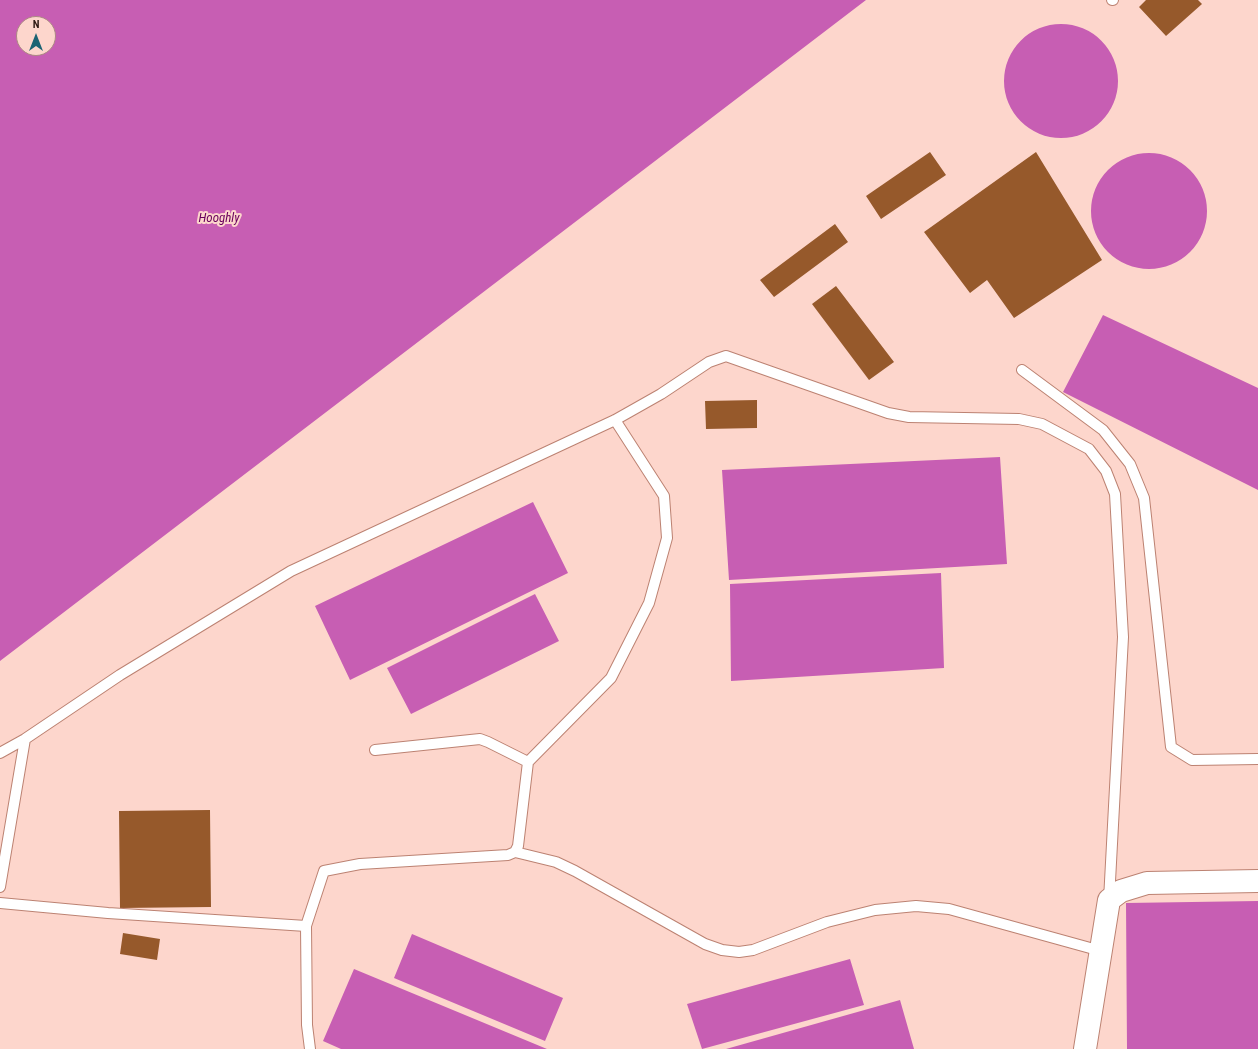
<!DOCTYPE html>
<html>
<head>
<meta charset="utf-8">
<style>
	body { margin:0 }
	#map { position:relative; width:1258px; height:1049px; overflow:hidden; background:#fdd6cc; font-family:"Roboto Condensed",sans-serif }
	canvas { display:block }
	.north { position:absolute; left:16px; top:16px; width:40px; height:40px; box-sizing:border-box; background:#fdd6cc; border:1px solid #ab8a82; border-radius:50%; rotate:0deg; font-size:11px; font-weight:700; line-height:16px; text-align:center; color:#2f1913 }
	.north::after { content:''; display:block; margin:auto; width:14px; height:18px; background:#1c6373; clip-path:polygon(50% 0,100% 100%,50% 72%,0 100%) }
</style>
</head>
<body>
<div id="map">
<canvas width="1258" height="1049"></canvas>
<div class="north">N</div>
</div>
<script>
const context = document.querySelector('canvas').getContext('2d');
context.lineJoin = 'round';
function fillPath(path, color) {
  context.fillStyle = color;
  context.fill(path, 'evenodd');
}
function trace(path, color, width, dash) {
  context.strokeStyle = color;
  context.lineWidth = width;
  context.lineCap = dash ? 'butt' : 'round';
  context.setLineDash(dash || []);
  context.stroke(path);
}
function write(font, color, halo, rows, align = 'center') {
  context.font = font + ' "Roboto Condensed",sans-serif';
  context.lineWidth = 4;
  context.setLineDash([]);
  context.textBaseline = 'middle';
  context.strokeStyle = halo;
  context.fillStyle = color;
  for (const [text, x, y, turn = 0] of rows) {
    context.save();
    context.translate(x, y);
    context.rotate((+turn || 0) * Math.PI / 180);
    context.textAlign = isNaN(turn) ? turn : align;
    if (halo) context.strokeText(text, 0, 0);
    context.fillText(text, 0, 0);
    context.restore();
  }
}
const water = new Path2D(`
	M0,0h866l-866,661zM24,24h24v24h-24z
	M1004 81a57 57 0 1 1 114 0a57 57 0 1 1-114 0Z
	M1091 211a58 58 0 1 1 116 0a58 58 0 1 1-116 0Z
	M1103,315l155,73v102l-195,-98z
	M1000,457l7,107 -278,16 -7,-110z
	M533,502l35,71 -218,107 -35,-74z
	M941,573l3,95 -213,13 -1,-97z
	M535,594l24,47 -148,73 -24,-46z
	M1258,901v148h-131l-1,-146z
	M412,934l151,64 -18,43 -151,-63z
	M850,959l14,46 -162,44 -15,-45z
	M354,969l193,80h-206l-18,-8z
	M900,1000l14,49h-188z`);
const building = new Path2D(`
	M1146,0h52l4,4 -36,32 -27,-29z
	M930,152l16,23 -65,44 -15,-23z
	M1036,152l66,108 -88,58 -27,-38 -17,13 -46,-61z
	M835,224l13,18 -74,55 -14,-17z
	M836,286l58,76 -25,18 -57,-76z
	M757,400v28l-51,1 -1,-28z
	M210,810l1,97 -91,1 -1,-97z
	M123,933l37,6 -3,21 -37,-6z`);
const lane = new Path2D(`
	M1112,0h1
	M1022,370l81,60 27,34 14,34 27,249 21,13 66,-1
	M375,750l105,-11 8,3 40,20
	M0,753l25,-14 95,-64 171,-104 324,-151 46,-26 48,-32 17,-6 162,57 21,4 110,2 23,5 47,25 17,22 9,23 8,143 -14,263
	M515,852l41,10 19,9 130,73 17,6 17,2 14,-2 74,-28 48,-12 41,-4 33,3 152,42
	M0,887l25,-148
	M0,903l108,10 198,13
	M310,1049l-3,-24 -1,-99 18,-55 36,-7 148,-9 7,-3 3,-6 10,-84 83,-84 38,-75 18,-65 -3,-42 -49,-76`);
const secondary = new Path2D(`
	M1085,1049l24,-149 12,-9 26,-8 111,-2`);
const waterNames = [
	["Hooghly",219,219]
];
fillPath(water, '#c75eb3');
fillPath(building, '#96592b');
trace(lane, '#bc8272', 12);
trace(secondary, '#bc8272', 24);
trace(lane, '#fff', 10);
trace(secondary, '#fff', 22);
write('italic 13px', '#69015c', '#fdd6cc', waterNames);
</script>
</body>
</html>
